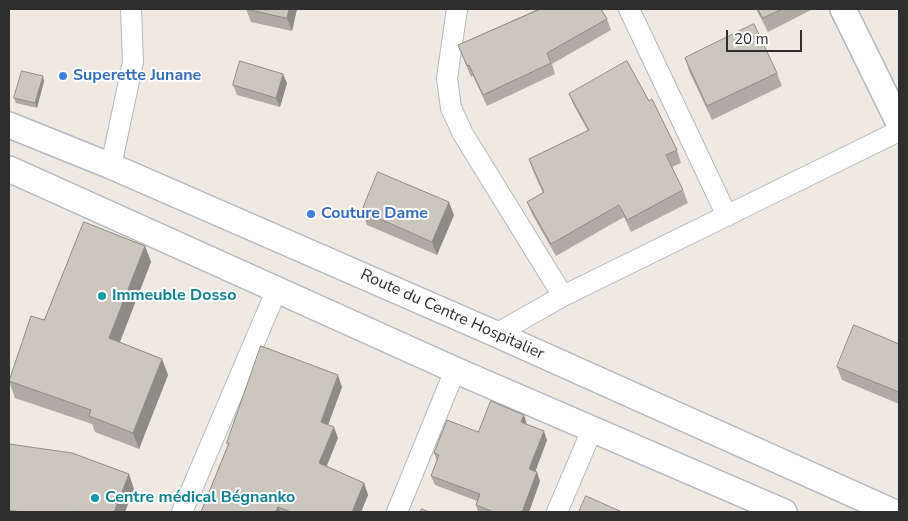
<!DOCTYPE html>
<html>
<head>
<meta charset="utf-8">
<style>
	body { margin:0 }
	#map { position:relative; width:908px; height:521px; overflow:hidden; background:#efe9e1; font-family:"Nunito Sans",sans-serif }
	canvas { display:block }
	.frame { position:absolute; inset:0; border:10px solid #2e2e2e; pointer-events:none }
	.scale { position:absolute; left:726px; top:30px; width:76px; height:22px; box-sizing:border-box; border:2px solid #2e2e2e; border-top:0; padding-left:6px; font-size:15px; line-height:18px; white-space:nowrap; color:#2e2e2e; -webkit-text-stroke:4px #fff; paint-order:stroke }
</style>
</head>
<body>
<div id="map">
<canvas width="908" height="521"></canvas>
<div class="frame"></div>
<div class="scale">20 m</div>
</div>
<script>
const context = document.querySelector('canvas').getContext('2d');
context.lineJoin = 'round';
function trace(path, color, width, dash) {
  context.strokeStyle = color;
  context.lineWidth = width;
  context.lineCap = dash ? 'butt' : 'round';
  context.setLineDash(dash || []);
  context.stroke(path);
}
function fillPath(path, color) {
  context.fillStyle = color;
  context.fill(path, 'evenodd');
}
function write(font, color, halo, rows, align = 'center') {
  context.font = font + ' "Nunito Sans",sans-serif';
  context.lineWidth = 4;
  context.setLineDash([]);
  context.textBaseline = 'middle';
  context.strokeStyle = halo;
  context.fillStyle = color;
  for (const [text, x, y, turn = 0] of rows) {
    context.save();
    context.translate(x, y);
    context.rotate((+turn || 0) * Math.PI / 180);
    context.textAlign = isNaN(turn) ? turn : align;
    if (halo) context.strokeText(text, 0, 0);
    context.fillText(text, 0, 0);
    context.restore();
  }
}
const minor = new Path2D(`
	M457,9l-10,69 4,30 12,26 100,162
	M629,9l98,207
	M111,166l22,-104 -2,-53
	M496,334l67,-38 336,-165
	M182,512l95,-223
	M397,512l58,-142
	M557,512l35,-82`);
const tertiary = new Path2D(`
	M843,9l56,114
	M9,125l102,41 385,168 397,178
	M9,169l446,201 329,142`);
const wall = new Path2D(`
	M246,9h51l-5,22 -41,-9z
	M536,9h65l6,10 4,11 -59,34 3,10 -68,32 -14,-30 -2,1 -13,-32 78,-35z
	M756,9h57l-45,23z
	M685,58l92,15 5,13 -70,34 -23,-49z
	M44,81l-7,27 -21,-5 -2,-5z
	M287,83l-7,24 -43,-12 -4,-10z
	M569,94l80,7 28,49 4,13 -9,4 11,23 5,13 -57,29 -7,-15 -68,39 -24,-42 -5,-12 16,-9 -10,-22 -4,-12 59,-28 -14,-25z
	M362,211l92,4 -17,40 -70,-30z
	M145,246l6,16 -31,80 42,17 6,16 -29,74 -44,-17 -3,-8 -77,-26 -6,-17 35,-61z
	M899,344v60l-57,-24 -5,-13z
	M342,387l-14,38 10,13 -11,28 37,17 4,12 -7,17h-160l27,-67 -1,-2z
	M527,424l20,16 -12,31 5,10 -11,31h-51l-2,-7 1,-4 -42,-16 -4,-9 6,-15 -3,-8 44,-21z`);
const shadedWall = new Path2D(`
	M289,9h8l-5,22 -5,-13z
	M283,74l4,9 -7,24 -4,-9z
	M43,76l1,5 -7,27 -2,-5z
	M449,202l5,13 -17,40 -5,-13z
	M145,246l6,16 -36,92 -6,-16z
	M162,359l6,16 -29,74 -6,-16z
	M338,375l4,12 -17,46 -4,-11z
	M524,415l3,9 -6,-2z
	M334,427l4,11 -15,36 -4,-11z
	M544,431l3,9 -14,38 -4,-9z
	M537,472l3,9 -11,31h-7z
	M129,474l5,15 -9,23h-11z
	M364,483l4,12 -7,17h-9z
	M278,507l2,5h-4z`);
const building = new Path2D(`
	M246,9h43l-2,9z
	M537,9h64l6,10 -60,34 4,10 -68,32 -14,-30 -2,1 -9,-21 80,-35z
	M758,9h24l-19,9z
	M754,24l23,49 -70,33 -22,-48z
	M240,61l43,13 -7,24 -43,-13z
	M627,61l22,40 3,-2 25,51 -11,5 17,35 -56,30 -8,-15 -68,39 -24,-42 17,-10 -15,-33 60,-29 -20,-36z
	M22,71l21,5 -8,27 -21,-5z
	M378,172l71,30 -17,40 -70,-31z
	M84,222l61,24 -36,92 53,21 -29,74 -44,-17 2,-6 -82,-29 22,-65 13,4z
	M854,325l45,19v48l-62,-25z
	M261,346l77,29 -17,47 13,5 -15,36 45,20 -12,29h-61l-13,-5 -2,5h-75l28,-69h-2z
	M491,401l33,14 -3,7 23,9 -15,38 8,3 -15,40h-28l-18,-7 4,-11 -49,-18 8,-21 -5,-2 13,-33 31,12z
	M9,444l63,9 57,21 -15,38h-36l-3,-1v1h-54l-12,-2z
	M586,496l36,16h-43z
	M422,509l7,3h-9z`);
const markers = [
	[63,76,5,"#3f7fe0"],
	[311,214,5,"#3f7fe0"],
	[102,296,5,"#0f9aa8"],
	[95,498,5,"#0f9aa8"]
];
const shopNames = [
	["Superette Junane",73,76],
	["Couture Dame",321,214]
];
const cultureNames = [
	["Immeuble Dosso",112,296],
	["Centre médical Bégnanko",105,498]
];
const streetNames = [
	["Route du Centre Hospitalier",452,315,24]
];
trace(minor, '#b4b7c1', 22);
trace(tertiary, '#b4b7c1', 28);
trace(minor, '#fff', 20);
trace(tertiary, '#fff', 25);
fillPath(wall, '#afaba4');
fillPath(shadedWall, '#8e8b86');
fillPath(building, '#cbc7bf');
trace(building, '#8e8b86', 1);
for (const [x, y, r, color] of markers) {
  const dot = new Path2D();
  dot.arc(x, y, r, 0, 2 * Math.PI);
  context.fillStyle = color;
  context.fill(dot);
  trace(dot, '#fff', 2);
}
write('bold 16px', '#366cbe', '#fff', shopNames, 'left');
write('bold 16px', '#0d838f', '#fff', cultureNames, 'left');
write('16px', '#2e2e2e', '#fff', streetNames);
</script>
</body>
</html>
